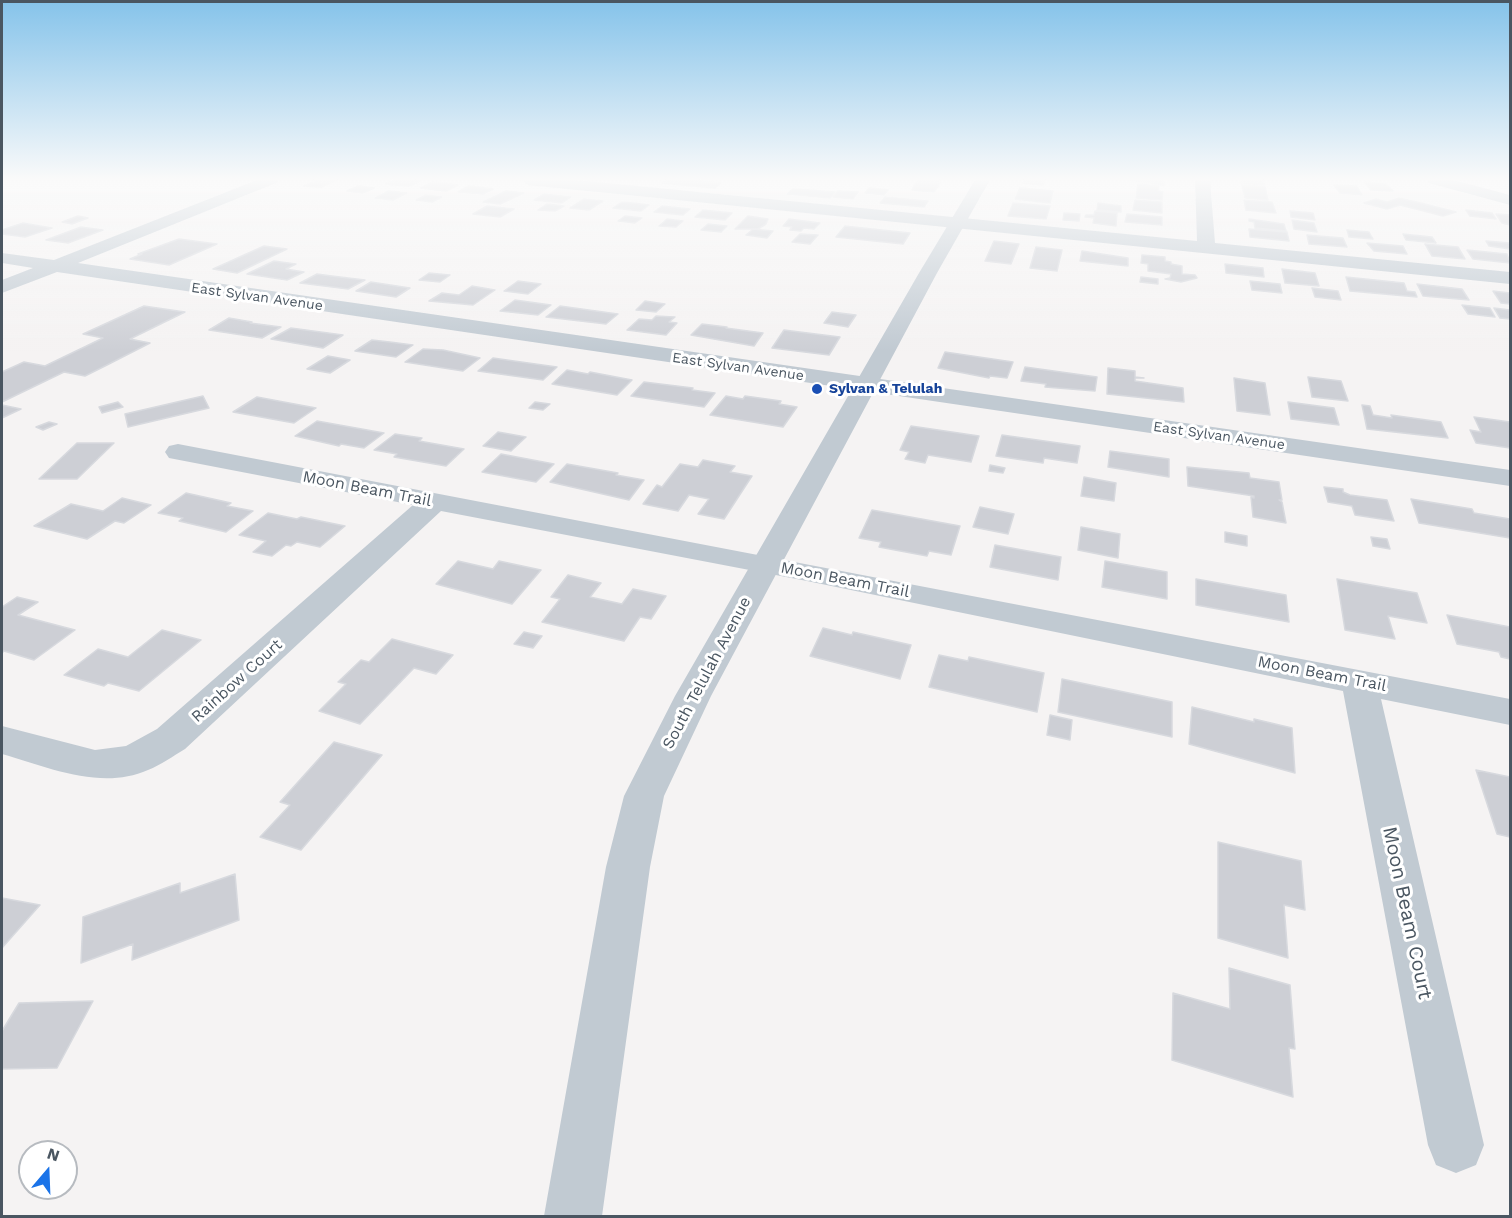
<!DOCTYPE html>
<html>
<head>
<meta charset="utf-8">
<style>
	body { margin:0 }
	#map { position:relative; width:1512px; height:1218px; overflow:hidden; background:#f5f3f3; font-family:"Work Sans",sans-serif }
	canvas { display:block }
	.frame { position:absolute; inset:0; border:3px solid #4a5661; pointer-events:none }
	.north { position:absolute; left:18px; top:1140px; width:60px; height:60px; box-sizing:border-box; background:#fff; border:2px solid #b7bbc0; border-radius:50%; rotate:19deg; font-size:16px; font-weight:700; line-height:24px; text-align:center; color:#4a5661 }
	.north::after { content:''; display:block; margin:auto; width:21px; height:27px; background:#1a73e8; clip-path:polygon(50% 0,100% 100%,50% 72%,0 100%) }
</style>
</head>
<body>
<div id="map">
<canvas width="1512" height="1218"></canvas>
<div class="frame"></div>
<div class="north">N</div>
</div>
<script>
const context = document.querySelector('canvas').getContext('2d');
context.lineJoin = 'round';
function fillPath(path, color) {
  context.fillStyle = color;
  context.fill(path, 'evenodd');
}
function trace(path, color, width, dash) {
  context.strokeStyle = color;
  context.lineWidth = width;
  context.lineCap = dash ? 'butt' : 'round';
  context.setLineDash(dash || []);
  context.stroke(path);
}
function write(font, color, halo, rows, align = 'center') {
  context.font = font + ' "Work Sans",sans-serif';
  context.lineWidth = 6;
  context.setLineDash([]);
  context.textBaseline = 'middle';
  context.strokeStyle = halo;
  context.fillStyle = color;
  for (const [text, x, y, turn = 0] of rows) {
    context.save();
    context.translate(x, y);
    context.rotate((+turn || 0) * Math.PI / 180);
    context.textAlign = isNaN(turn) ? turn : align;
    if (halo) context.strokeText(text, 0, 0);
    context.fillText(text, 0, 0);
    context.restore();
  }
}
const building = new Path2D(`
	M314,180h23l-16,7 -17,-1 12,-5z
	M394,180h20l6,1 -11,5 -23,-2z
	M666,180h30l25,3 -6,5 -53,-5z
	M918,180h21l-2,3h3l-6,9 -22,-2z
	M1024,180h21l-2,5 -20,-2z
	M1131,180h33v5z
	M1241,180h22l1,5 -23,-2z
	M433,182l25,3 -12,6 -25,-3z
	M1365,182l21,2 7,7 -22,-1z
	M1138,184l21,2 -1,5 5,1 -1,8 -26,-2z
	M1242,185l23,2 3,13 -23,-2z
	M1334,185l22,1 6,9 -22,-2z
	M358,186l16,2 -11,5 -16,-2z
	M469,186l9,1 15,2 -10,5 -25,-2z
	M869,188l19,2 -4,5 -19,-2z
	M1020,188l33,3 -3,12 -35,-4z
	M793,189l42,3 -5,6 -43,-4z
	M389,191l18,2 -14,7 -18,-2z
	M506,191l18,2 -24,11 -17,-2z
	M838,191l20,1 -5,7 -20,-2z
	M544,194l27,3 -9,6 -28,-3z
	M426,195l16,2 -10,5 -16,-2z
	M885,197l43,4 -4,6 -44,-4z
	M1399,198l22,5 35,9 -13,4 -43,-11 -13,4 -23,-6 12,-4 11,3z
	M584,199l19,2 -14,9 -19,-2z
	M1135,200l27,2v11l-29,-3z
	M1244,200l28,2 4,11 -30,-3z
	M622,202l11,1 16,2 -8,6 -28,-3z
	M1013,203l37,3 -4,13 -38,-3z
	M1098,203l23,3v6l-24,-2z
	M547,204l17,2 -9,5 -17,-1z
	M487,206l27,3 -14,8 -27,-3z
	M662,206l28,3 -7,6 -29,-3z
	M703,210l29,3 -7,7 -30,-3z
	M1466,210l26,3 4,6 -26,-3z
	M1095,211l22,2 -1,13 -23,-3 1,-5 -9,-1 1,-2h8z
	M1290,211l23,2 2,7 -24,-3z
	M1064,213l16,1 -1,7 -16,-1z
	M1127,214l35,3v8l-37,-3z
	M1496,214l14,1v10l-8,-2z
	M78,216l10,2 -16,6 -10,-2z
	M625,216l17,2 -7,5 -17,-2z
	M748,216l20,3 -2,5 -8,5h-23z
	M667,219l16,2 -7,6 -17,-1z
	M789,219l31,4 -6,6 -10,-1 -3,3 -11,-1 2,-3 -9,-1z
	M1249,219l35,5 2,7 -31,-3 -1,-6 -5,-1z
	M1292,220l22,3 3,9 -23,-3z
	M23,223l29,5 -27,9 -23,-3v-4z
	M708,224l19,2 -6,6 -20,-2z
	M845,226l37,4 28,3 -7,11 -67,-7z
	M81,227l22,3 -35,13 -22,-3z
	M753,229l20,2 -6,7 -21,-3z
	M1249,229l38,3 2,9 -39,-4z
	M1347,230l22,2 4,7 -24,-2z
	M800,234l18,1 -8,9 -18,-2z
	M1403,234l29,3 4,6 -30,-3z
	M1307,235l36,3 4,9 -38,-3z
	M179,239l38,5 -48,21 -39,-6 12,-5h-4z
	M994,241l25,3 -8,20 -26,-3z
	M1486,241l24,2v6l-21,-3z
	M1367,243l36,3 4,8 -33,-3z
	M1425,244l33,3 7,12 -33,-3z
	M264,246l23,3 -50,24 -24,-4z
	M1036,247l26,3 -5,21 -27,-3z
	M1467,250l40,4 3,9 -37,-4z
	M1082,251l46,7v8l-48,-5z
	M1142,255l23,2v4l6,1v2l11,2v8l13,1 2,3 -16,4 -16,-3 5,-1 1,-4 -23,-3v-7l-7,-1z
	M274,261l22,3 -10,5 18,3 -17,8 -40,-6z
	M1225,264l38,4 1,9 -38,-4z
	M1282,269l33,4 4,13 -34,-3z
	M429,273l21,2 -10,7 -21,-2z
	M317,274l15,2 33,4 -17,9 -48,-6z
	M1141,277l17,2v5l-18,-2z
	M1346,277l58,6 3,8 8,1 2,5 -67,-6z
	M518,281l23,3 -13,10 -24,-3z
	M1250,281l30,3 2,9 -30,-3z
	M371,282l39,6 -14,9 -40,-6z
	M1417,284l45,5 7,11 -46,-4z
	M472,286l23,4 -22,15 -44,-4 13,-8 17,2z
	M1312,288l26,3 3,9 -26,-3z
	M1493,291l17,2v11l-9,-1z
	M515,300l36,5 -13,10 -38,-4z
	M645,301l20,3 -9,8 -20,-2z
	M1462,305l28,3 5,9 -27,-3z
	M144,306l41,6 -55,27 20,4 -45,23 -20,10 -21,-4 -62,30v-30l22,-10 21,4 58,-28 -20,-4z
	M560,306l58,8 -12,10 -60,-7z
	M1494,308l16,2v9l-10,-1z
	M832,312l24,3 -8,12 -24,-4z
	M656,316l19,1 -6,5 8,1 -11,12 -39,-5 12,-11 13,1z
	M229,318l23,4 -2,1 31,4 -19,11 -53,-8z
	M702,324l25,3 -1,1 37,5 -9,13 -63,-11z
	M291,328l52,7 -20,13 -52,-9z
	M784,330l56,7 -11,18 -57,-7z
	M372,340l18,2 23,3 -17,12 -41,-6z
	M423,349l20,1 37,8 -17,13 -58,-9z
	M945,352l68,10 -6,16 -17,-2 -1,2 -51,-10z
	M328,356l22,4 -20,13 -23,-4z
	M493,358l21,3 43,6 -14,13 -65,-9z
	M1025,367l72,10 -2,14 -50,-4 1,-3 -25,-3z
	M1108,368l27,3v6l9,1h-9v3l48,7 1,14 -77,-8z
	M567,370l21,4 2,-2 42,8 -15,15 -65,-11z
	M1308,377l33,4 7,20 -36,-4z
	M1234,378l31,5 5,32 -33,-4z
	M644,382l49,6 -1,2 23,3 -11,14 -73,-11z
	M203,396l6,12 -81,19 -3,-13z
	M726,396l17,3 2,-3 36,5 -2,3 18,3 -14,20 -73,-12z
	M257,397l59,11 -22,15 -61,-11z
	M118,402l5,5 -21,6 -3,-6z
	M535,402l15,2 -7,6 -14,-2z
	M1288,402l46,6 5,17 -48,-6z
	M2,405l19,4 -19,9z
	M1362,405l8,1 3,9 19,3 -1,-3 50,7 7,16 -81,-9z
	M1474,417l36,5v26l-34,-5 -6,-13 11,2z
	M317,421l67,12 -20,15 -23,-4 -2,2 -44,-10z
	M49,422l8,2 -14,6 -7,-3z
	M911,426l68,10 -8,26 -43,-7 -3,8 -20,-4 4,-7 -9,-2z
	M498,432l28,5 -15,14 -28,-5z
	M395,434l27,4 -3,3 45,8 -18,17 -52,-9 3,-3 -23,-4z
	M1002,435l78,11 -3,17 -33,-5 -1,5 -47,-7z
	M77,443h37l-37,36h-38z
	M1110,451l59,8v18l-61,-10z
	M501,454l53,10 -18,18 -54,-10z
	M703,460l32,6 -5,6 22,4 -28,43 -26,-5 11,-15 -20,-4 -11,16 -35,-7 14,-19 5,2 18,-23 18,3z
	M567,464l51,9 -2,2 28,5 -15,20 -79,-18z
	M990,465l15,3 -2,5 -14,-2z
	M1187,467l62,6 1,5 29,4 3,18h-3l3,2 4,21 -33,-6 -2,-20 3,1v-2l-66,-10z
	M1084,477l32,6 -2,18 -33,-5z
	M1324,487l19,2v3l7,3 37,5 7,21 -39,-6 -3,-9 -24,-4z
	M186,493l45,10 -4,3 26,5 -27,21 -47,-11 4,-3 -25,-5z
	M122,498l29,7 -27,18 -9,-2 -28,18 -53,-13 37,-22 32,7z
	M1411,499l61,10 2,4 36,6v19l-91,-15z
	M980,507l34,7 -6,20 -35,-7z
	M872,510l88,16 -9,29 -22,-4 -2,5 -48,-9 2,-5 -22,-4z
	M268,513l29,6 4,-2 44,9 -25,21 -23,-5 -6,4 -5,-1 -14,11 -19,-4 13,-11 -27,-6z
	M1081,527l39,7 -2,24 -40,-8z
	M1225,532l22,4v10l-22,-4z
	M1371,537l16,2 3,10 -17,-3z
	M995,545l66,12 -3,23 -68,-13z
	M458,561l35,8 6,-8 42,9 -29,34 -76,-20z
	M1105,561l62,11v27l-65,-12z
	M568,575l33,8 -11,14 32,7 11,-15 33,7 -15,23 -11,-2 -16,24 -82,-19 18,-23 -9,-2z
	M1196,579l90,16 3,27 -93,-17z
	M1337,579l80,14 10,30 -39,-7 7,23 -50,-9z
	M17,597l21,5 -20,13 57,15 -41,30 -30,-9 -2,2v-46z
	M1447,615l63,12v32l-9,-2 -2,-5 -42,-8z
	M823,628l29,7 1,-3 58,13 -11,34 -90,-23z
	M162,630l39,10 -62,51 -31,-8 -4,3 -40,-11 34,-26 30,8z
	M524,632l18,4 -9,12 -19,-4z
	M392,639l61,16 -17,19 -22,-6 -54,56 -41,-13 27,-27 -8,-2 23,-22 8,2z
	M939,655l29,6 1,-4 75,16 -7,39 -108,-25z
	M1062,679l110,23v35l-114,-25z
	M1192,707l62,15v-3l38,9 3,45 -106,-29z
	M1050,715l22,5 -2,20 -23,-5z
	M334,742l48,13 -81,95 -41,-13 30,-32 -10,-3z
	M1476,770l34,7v60l-13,-3z
	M1218,842l83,19 4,49 -21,-5 4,53 -70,-20z
	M235,874l4,46 -107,40 1,-16 -52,19 2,-46 97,-34v10z
	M2,898l38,7 -38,43z
	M1229,968l61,17 5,64 -6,-1 4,49 -121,-37 1,-67 57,16z
	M93,1001l-36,67 -55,1v-38l17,-28z`);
const minor = new Path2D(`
	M257,180h21l-2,3 -198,80 1432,207v16l-1453,-214 -55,21v-13l31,-12 -31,-5v-10l52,7z
	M521,180h55l621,61 -2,-61h15l5,63 295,29v12l-982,-99z
	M1427,180h26l57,15v10l-81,-22z
	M178,444l1332,255v26l-129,-26 103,446 -8,20 -20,8 -20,-8 -8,-20 -85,-454 -536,-110 -366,-70 -256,238c-12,7 -24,16 -37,21 -47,21 -100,-3 -146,-16v-28l93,24 31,-4 31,-17 256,-224 -244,-47 -4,-6 4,-6z`);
const tertiary = new Path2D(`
	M975,180h15l-53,93 -226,423 -47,100 -14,71 -48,349h-58l62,-349 18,-71 51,-100 244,-423z`);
const markers = [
	[817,389,6,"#1a4fb4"]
];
const farStreetnames = [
	["East Sylvan Avenue",257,297,8],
	["East Sylvan Avenue",738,367,8],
	["East Sylvan Avenue",1219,436,8]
];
const farTransitnames = [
	["Sylvan & Telulah",829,389]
];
const streetNames = [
	["Moon Beam Trail",367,489,11],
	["Moon Beam Trail",845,580,11],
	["South Telulah Avenue",707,673,-62],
	["Moon Beam Trail",1322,674,11],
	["Rainbow Court",237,681,-42]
];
const nearStreetnames = [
	["Moon Beam Court",1407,913,78]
];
fillPath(building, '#cdcfd5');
trace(building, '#d7d9de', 1.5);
fillPath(minor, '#c1cad2');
fillPath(tertiary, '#c1cad2');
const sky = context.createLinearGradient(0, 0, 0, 351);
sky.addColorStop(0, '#85c3ea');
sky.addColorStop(0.51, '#fafafa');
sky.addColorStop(1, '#fafafa00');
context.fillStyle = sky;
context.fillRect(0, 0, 1512, 351);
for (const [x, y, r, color] of markers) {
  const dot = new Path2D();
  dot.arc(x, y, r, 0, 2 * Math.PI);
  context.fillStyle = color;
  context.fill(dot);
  trace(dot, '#fff', 2);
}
write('14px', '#4a5661', '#fff', farStreetnames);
write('bold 14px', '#164399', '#fff', farTransitnames, 'left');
write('16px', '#4a5661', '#fff', streetNames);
write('20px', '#4a5661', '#fff', nearStreetnames);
</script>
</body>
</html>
